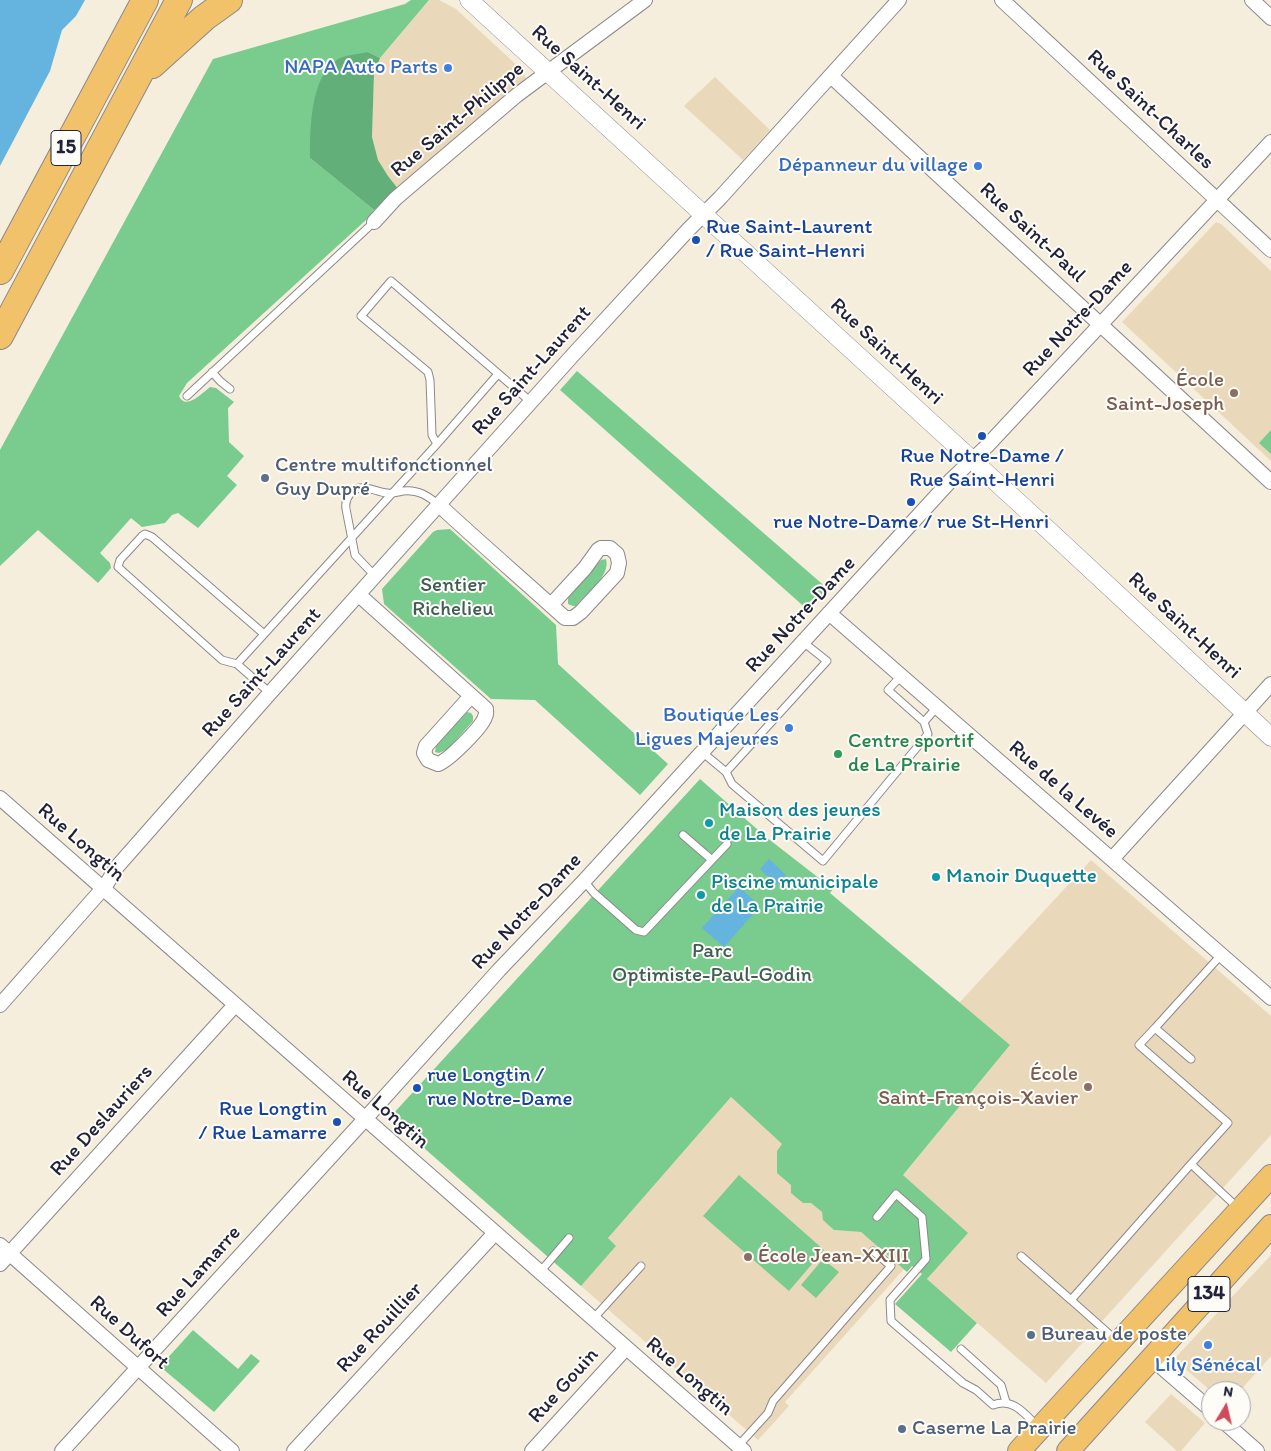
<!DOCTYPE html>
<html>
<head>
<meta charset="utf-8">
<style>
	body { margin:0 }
	#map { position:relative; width:1271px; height:1451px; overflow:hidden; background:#f5eedc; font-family:Itim,sans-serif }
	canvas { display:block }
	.north { position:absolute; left:1201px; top:1381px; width:50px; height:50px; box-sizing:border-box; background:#fdfcf7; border:1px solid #a5a5ac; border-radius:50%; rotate:9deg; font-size:14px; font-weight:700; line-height:20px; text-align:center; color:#22223b }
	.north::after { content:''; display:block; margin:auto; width:18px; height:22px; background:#d1495b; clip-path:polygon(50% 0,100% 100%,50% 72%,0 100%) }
</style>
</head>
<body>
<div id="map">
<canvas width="1271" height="1451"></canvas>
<div class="north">N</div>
</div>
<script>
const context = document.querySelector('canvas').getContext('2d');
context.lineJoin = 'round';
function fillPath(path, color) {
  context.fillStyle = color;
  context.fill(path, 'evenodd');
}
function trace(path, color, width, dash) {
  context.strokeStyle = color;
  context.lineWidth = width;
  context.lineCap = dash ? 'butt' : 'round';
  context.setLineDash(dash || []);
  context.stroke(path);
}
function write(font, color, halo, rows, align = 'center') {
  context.font = font + ' Itim,sans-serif';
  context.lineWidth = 4;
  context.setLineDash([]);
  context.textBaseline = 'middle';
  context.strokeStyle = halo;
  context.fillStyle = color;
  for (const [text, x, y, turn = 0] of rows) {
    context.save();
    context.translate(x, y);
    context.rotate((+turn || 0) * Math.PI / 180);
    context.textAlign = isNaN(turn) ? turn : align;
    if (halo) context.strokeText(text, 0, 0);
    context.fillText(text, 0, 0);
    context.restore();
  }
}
const built = new Path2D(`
	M429,0h10l17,9 66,61 4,8 -127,112 -11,-14 -10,-16 -6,-23 2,-63 6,-16z
	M715,77l55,53 -27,30 -59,-54z
	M1216,222l5,2 50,47v190l-149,-139z
	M1091,860l180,156v119l-225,248 -119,-104 40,-46 -64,-58 107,-130 -51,-42z
	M731,1097l51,47 9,41 12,18 8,-1 11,10 12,18 27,2 43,37 -119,133 4,4 -31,34 -177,-154 35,-40 -8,-8z
	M1271,1255v101l-31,35h-29l-28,-24 -6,-6 -1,-4z
	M1171,1394l34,29 -24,28h-4l-32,-29z`);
const green = new Path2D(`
	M411,0h18l-49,58 -12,-6 -58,106 64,52 -8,10 -179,163 -8,13c7,15 23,-3 31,-9l6,1 18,14 -6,6 1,34 15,14 -17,20 10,9 -39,43 -20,-15 -6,2 -7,8 -23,4 -11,-9 -31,35 10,10 1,5 -13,15 -60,-53 -38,36v-116l213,-391 192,-55z
	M577,371l251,218 -19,22 -249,-221z
	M1271,430v24l-12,-11z
	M450,529l106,96 2,39 110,100 -28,31 -105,-95 -44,-1 -107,-95 -2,-15 51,-57 4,-2z
	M606,559c5,17 -20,34 -30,47h-3l-5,-2v-6l33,-38z
	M467,712l4,1 2,3v5l-25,28 -9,4 -4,-1 1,-6z
	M700,779l66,58 67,52 -3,4 180,152 -107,130 65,58 -41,46 50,44 -26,29 -56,-48 27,-30 -10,-8 -5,6 -46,-40 -27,-2 -11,-10 -1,-8 -11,-9h-8l-12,-10v-8l-14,-12v-22l5,-7 -51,-47 -123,141 8,8 -35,40 -190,-167 1,-4z
	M739,1175l85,75 -35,41 -86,-75z
	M823,1259l16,13 -23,26 -15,-13z
	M193,1330l45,39 13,-15 9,7 -46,51 -51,-43 1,-7z`);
const forest = new Path2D(`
	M368,52l12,6 -6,16 -2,63 6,23 10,16 11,14 -25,20 -64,-52c0,-28 0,-82 28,-99 8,-4 21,-5 30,-7z`);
const water = new Path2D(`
	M0,0h85l-9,16 -14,14 -12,41 -50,95z
	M769,859l17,16 -9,10 -17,-16z
	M739,887l21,19 -36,41 -22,-19z`);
const service = new Path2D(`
	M212,372l8,9 10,8
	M187,396l187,-174
	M437,444l-5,-9 -2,-55 -2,-8 -67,-56 30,-35 140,121
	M375,576l-20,-21 -9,-46c-1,-6 0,-10 4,-15 11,-13 24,-2 37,-1 5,1 10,-1 16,-2 15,-2 25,5 36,14
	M237,664l-15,-4 -104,-93 2,-7 22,-24 3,-2 7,3 112,97
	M901,676l-13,14 36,32
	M270,693l-33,-29 200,-220 61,-70
	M702,752l24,20 101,-111 -24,-19
	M726,772l6,12 91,77 105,-127 -4,-12 13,-15
	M683,835l29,25
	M584,881l10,12 42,37 8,2 83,-88
	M1155,1028l-16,17 89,78 -37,41
	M1191,1059l-36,-31 66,-73
	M877,1217l19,-23 26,23 4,42 -36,41 1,21 72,62 13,7 17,15c20,-8 32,9 45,22
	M1021,1256l50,44
	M540,1272l29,-34
	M593,1319l48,-53
	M1116,1340l-45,-40 120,-136 47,44
	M961,1349l40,36 5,17
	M738,1446l30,-33 5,-12 118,-135 -18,-15`);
const minor = new Path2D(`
	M1002,0l269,250
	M1252,0l19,18
	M831,76l440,406
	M374,222l21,-23 122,-104 128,-95
	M439,505c41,38 84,75 126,113h8l8,-6 36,-39 2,-10 -2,-9 -7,-6h-9l-3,2 -13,18 -34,37
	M359,595l117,105 10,9c0,4 1,4 -1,8 -3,10 -37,44 -47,47l-10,-4 -4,-7 2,-7 45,-50
	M829,613l442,385
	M0,798l744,653
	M1112,859l159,-175
	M0,1005l106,-120 10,-17 154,-175 302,-337 116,-126 32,-32 179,-198
	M0,1245l232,206
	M0,1264l235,-259
	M1151,1358l60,52
	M1223,1421l34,30
	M62,1451l303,-332 134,-149 85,-89 368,-402 35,-33 284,-304
	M294,1451l201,-218
	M532,1451l94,-103`);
const tertiary = new Path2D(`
	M469,0l561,513 241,224`);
const primary = new Path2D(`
	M1019,1451l252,-275
	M1068,1451l203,-225`);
const motorway = new Path2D(`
	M152,65l52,-47 25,-18
	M0,271l145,-271
	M0,336l179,-336`);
const markers = [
	[448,68,5,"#3f7fe0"],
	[978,166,5,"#3f7fe0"],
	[696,240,5,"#1a4fb4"],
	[1234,393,5,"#8d6e63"],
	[982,436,5,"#1a4fb4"],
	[265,478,5,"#5c6f8a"],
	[911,502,5,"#1a4fb4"],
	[789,728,5,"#3f7fe0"],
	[838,754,5,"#2e9e5b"],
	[709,823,5,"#0f9aa8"],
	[936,877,5,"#0f9aa8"],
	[701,895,5,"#0f9aa8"],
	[1088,1087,5,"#8d6e63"],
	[417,1088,5,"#1a4fb4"],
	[337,1122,5,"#1a4fb4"],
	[748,1257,5,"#8d6e63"],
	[1031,1335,5,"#5c6f8a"],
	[1208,1345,5,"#3f7fe0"],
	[902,1429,5,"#5c6f8a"]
];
const shields = [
	[66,148,30],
	[1209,1294,42]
];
const shieldNames = [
	["15",66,148],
	["134",1209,1294]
];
const shopNames = [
	["NAPA Auto Parts",438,68],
	["Dépanneur du village",968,166],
	["Boutique Les",779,716],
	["Ligues Majeures",779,740],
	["Lily Sénécal",1208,1366,"center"]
];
const streetNames = [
	["Rue Saint-Henri",588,78,42],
	["Rue Saint-Charles",1150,110,43],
	["Rue Saint-Philippe",458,120,-40],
	["Rue Saint-Paul",1032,233,43],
	["Rue Notre-Dame",1078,319,-47],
	["Rue Saint-Henri",886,352,43],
	["Rue Saint-Laurent",532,371,-48],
	["Rue Notre-Dame",801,615,-47],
	["Rue Saint-Henri",1184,626,43],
	["Rue Saint-Laurent",262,673,-48],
	["Rue de la Levée",1063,790,41],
	["Rue Longtin",81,843,41],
	["Rue Notre-Dame",527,912,-47],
	["Rue Longtin",385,1110,41],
	["Rue Deslauriers",102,1121,-48],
	["Rue Lamarre",199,1272,-48],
	["Rue Rouillier",380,1328,-47],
	["Rue Dufort",129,1333,42],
	["Rue Longtin",689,1377,41],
	["Rue Gouin",564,1386,-48]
];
const transitNames = [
	["Rue Saint-Laurent",706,228],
	["/ Rue Saint-Henri",706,252],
	["Rue Notre-Dame /",982,457,"center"],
	["Rue Saint-Henri",982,481,"center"],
	["rue Notre-Dame / rue St-Henri",911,523,"center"],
	["rue Longtin /",427,1076],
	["rue Notre-Dame",427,1100],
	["Rue Longtin",327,1110,"right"],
	["/ Rue Lamarre",327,1134,"right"]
];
const educationNames = [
	["École",1224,381],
	["Saint-Joseph",1224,405],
	["École",1078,1075],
	["Saint-François-Xavier",1078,1099],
	["École Jean-XXIII",758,1257,"left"]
];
const serviceNames = [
	["Centre multifonctionnel",275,466],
	["Guy Dupré",275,490],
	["Bureau de poste",1041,1335],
	["Caserne La Prairie",912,1429]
];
const parkNames = [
	["Sentier",453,586],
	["Richelieu",453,610],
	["Parc",712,952],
	["Optimiste-Paul-Godin",712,976]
];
const leisureNames = [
	["Centre sportif",848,742],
	["de La Prairie",848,766]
];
const cultureNames = [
	["Maison des jeunes",719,811],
	["de La Prairie",719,835],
	["Manoir Duquette",946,877],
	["Piscine municipale",711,883],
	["de La Prairie",711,907]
];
fillPath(built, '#ead8ba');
fillPath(green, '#79cb8e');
fillPath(forest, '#62af79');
fillPath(water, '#64b4df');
trace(service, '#8c888c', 9);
trace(minor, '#8c888c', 16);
trace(tertiary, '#8c888c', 19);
trace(primary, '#8c888c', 24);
trace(motorway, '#8c888c', 28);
trace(service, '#fff', 7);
trace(minor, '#fff', 14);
trace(tertiary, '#fff', 18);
trace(primary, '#f2c26a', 22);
trace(motorway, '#f2c26a', 26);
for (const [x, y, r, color] of markers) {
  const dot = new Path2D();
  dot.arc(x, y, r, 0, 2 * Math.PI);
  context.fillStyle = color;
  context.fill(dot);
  trace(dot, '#fdfcf7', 2);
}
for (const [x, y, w] of shields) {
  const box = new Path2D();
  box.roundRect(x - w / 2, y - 17.5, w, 35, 4);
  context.fillStyle = '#fdfcf7';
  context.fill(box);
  trace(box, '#22223b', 1);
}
write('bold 20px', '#22223b', null, shieldNames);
write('21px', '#366cbe', '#fdfcf7', shopNames, 'right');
write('21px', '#22223b', '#fdfcf7', streetNames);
write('21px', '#164399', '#fdfcf7', transitNames, 'left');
write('21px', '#785e54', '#fdfcf7', educationNames, 'right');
write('21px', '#4e5e75', '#fdfcf7', serviceNames, 'left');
write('21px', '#405d58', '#fdfcf7', parkNames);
write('21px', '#27864d', '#fdfcf7', leisureNames, 'left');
write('21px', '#0d838f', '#fdfcf7', cultureNames, 'left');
</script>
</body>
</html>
